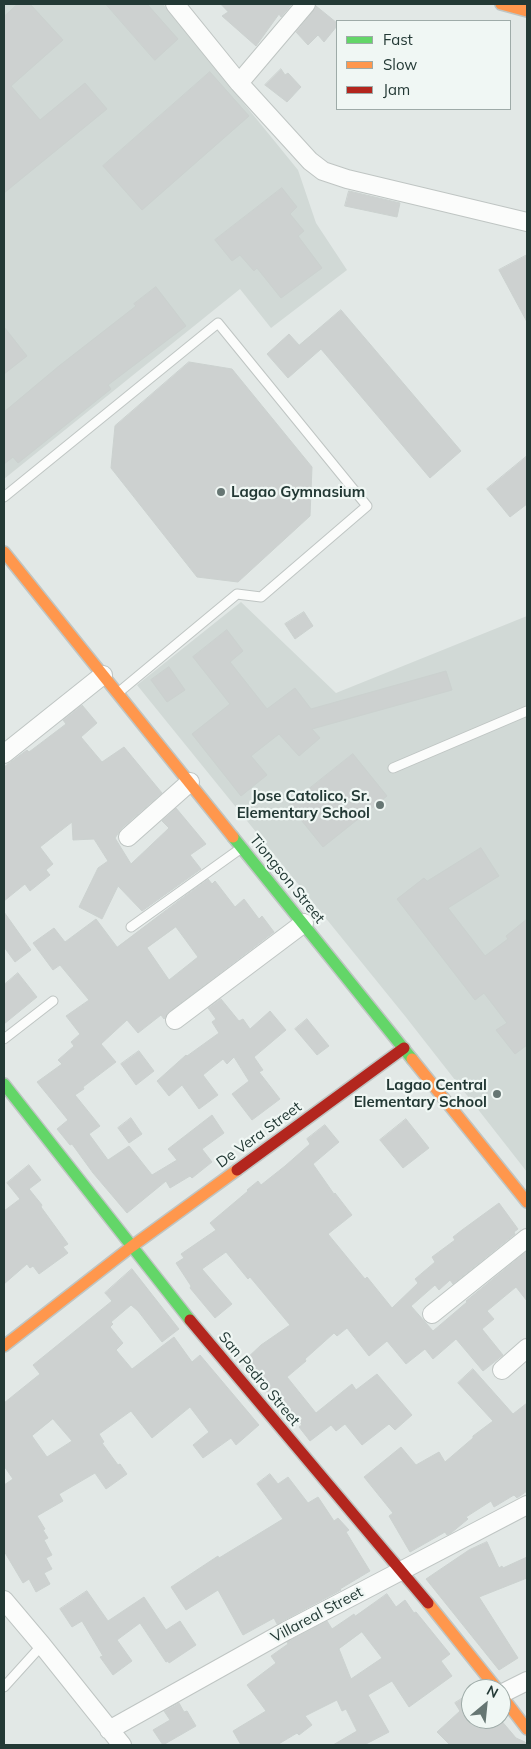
<!DOCTYPE html>
<html>
<head>
<meta charset="utf-8">
<style>
	body { margin:0 }
	#map { position:relative; width:531px; height:1749px; overflow:hidden; background:#e2e8e6; font-family:Mulish,sans-serif }
	canvas { display:block }
	.frame { position:absolute; inset:0; border:5px solid #233935; pointer-events:none }
	.legend { position:absolute; left:336px; top:20px; width:175px; height:90px; box-sizing:border-box; background:#f0f7f4; border:1px solid #9eaba8; margin:0; padding:6px 9px; list-style:none; font-size:15px; color:#233935 }
	.legend li { display:flex; align-items:center; gap:10px; height:25px }
	.legend b { width:25px; border:1px solid #9eaba8 }
	.north { position:absolute; left:461px; top:1679px; width:50px; height:50px; box-sizing:border-box; background:#f0f7f4; border:1px solid #9eaba8; border-radius:50%; rotate:28deg; font-size:14px; font-weight:700; line-height:20px; text-align:center; color:#233935 }
	.north::after { content:''; display:block; margin:auto; width:18px; height:22px; background:#667673; clip-path:polygon(50% 0,100% 100%,50% 72%,0 100%) }
</style>
</head>
<body>
<div id="map">
<canvas width="531" height="1749"></canvas>
<div class="frame"></div>
<ul class="legend">
<li><b style="height:6px;background:#63d668"></b>Fast</li>
<li><b style="height:6px;background:#ff974d"></b>Slow</li>
<li><b style="height:6px;background:#b3261e"></b>Jam</li>
</ul>
<div class="north">N</div>
</div>
<script>
const context = document.querySelector('canvas').getContext('2d');
context.lineJoin = 'round';
function fillPath(path, color) {
  context.fillStyle = color;
  context.fill(path, 'evenodd');
}
function trace(path, color, width, dash) {
  context.strokeStyle = color;
  context.lineWidth = width;
  context.lineCap = dash ? 'butt' : 'round';
  context.setLineDash(dash || []);
  context.stroke(path);
}
function write(font, color, halo, rows, align = 'center') {
  context.font = font + ' Mulish,sans-serif';
  context.lineWidth = 4.5;
  context.setLineDash([]);
  context.textBaseline = 'middle';
  context.strokeStyle = halo;
  context.fillStyle = color;
  for (const [text, x, y, turn = 0] of rows) {
    context.save();
    context.translate(x, y);
    context.rotate((+turn || 0) * Math.PI / 180);
    context.textAlign = isNaN(turn) ? turn : align;
    if (halo) context.strokeText(text, 0, 0);
    context.fillText(text, 0, 0);
    context.restore();
  }
}
const built = new Path2D(`
	M4,4h159l135,166 18,53 31,47 -76,58 -31,-39 -236,190z
	M241,602l95,91 191,-77v556l-122,-156 -268,-331z`);
const building = new Path2D(`
	M18,4h12l33,36 -52,46 29,34 45,-37 22,26 -103,84v-176z
	M106,4h41l31,35 -23,21z
	M221,4h71l-11,13 -2,-3 -23,32 -34,-30 6,-4z
	M316,6l21,17v3l-13,16 -6,-7 -10,10 -12,-13z
	M281,69l4,6 3,-2 13,14 -14,15 -22,-17z
	M210,72l39,44 -107,94 -39,-44z
	M282,188l15,19 -7,7 14,17 -6,5 24,32 -41,30 -24,-30 -3,3 -14,-16 -8,6 -17,-21z
	M349,191l51,12 -3,14 -52,-11z
	M527,255v67l-28,-52z
	M156,287l30,39 -78,59 3,4 -93,74 -5,-6 -9,7v-52l55,-46 77,-60 -2,-2z
	M341,310l120,141 -31,27 -109,-129 -33,29 -21,-24 22,-20 10,11z
	M4,327l23,29 -23,18z
	M189,362l43,7 80,98 -2,49 -72,66 -41,-5 -86,-109 4,-42z
	M527,456v48l-17,13 -23,-28z
	M304,612l9,14 -18,13 -10,-15z
	M227,630l16,21 -13,11 37,47 28,-21 16,21 135,-38 6,19 -140,39 8,9 -21,18 -20,-22 -28,22 16,19 -26,21 -49,-62 38,-30 -37,-47z
	M169,667l16,23 -18,12 -16,-22z
	M82,705l15,18 -16,14 21,25 22,-15 38,46 -41,36 -6,9 16,26 38,-36 -7,-7 14,-13 30,36 -16,11 11,14 -59,42 -24,-25 -16,33 -23,-12 19,-39 10,-7 -14,-22 -21,1 -1,-18 -32,25 13,17 -7,6 4,5 -20,16 -5,-7 -21,17v-134l23,-17 2,2 37,-28 -3,-4z
	M353,754l34,42 -64,51 -34,-42z
	M481,848l18,28 -51,32 37,48 23,-17 -2,-3 21,-17v126l-12,9 -19,-24 11,-7 -23,-30 -9,7 -78,-101 27,-21 3,3z
	M208,879l4,5 3,-3 20,26 9,-8 15,20 3,-3 12,16 -105,80 -5,7 -3,-4 -23,18 -11,-13 -26,24 15,18 -33,25 1,2 -9,6 25,31 -11,8 19,26 21,-14 23,29 25,-15 -9,-11 44,-34 12,18 -22,16 10,13 -20,16 -2,-2 -20,12 -4,-7 -39,32 -34,-40 -21,-29 -2,1 -13,-16 11,-9 -31,-38 25,-18 -4,-4 16,-14 -3,-4 9,-8 -14,-18 23,-16 -29,-35 -7,5 -20,-27 21,-15 11,14 31,-23 21,28zM176,927l22,30 -29,23 -22,-32z
	M4,912l27,38 -16,12 -11,-15z
	M18,973l19,24 -33,27v-39z
	M221,999l18,22 4,-2 7,10 20,-18 16,19 -32,27 9,13 -4,2 21,27 -28,21 -20,-26 17,-13 -15,-24 -7,7 -4,-5 -20,16 15,20 -19,14 -17,-24 -13,11 -12,-15 29,-26 1,1 32,-23 -7,-11 4,-3 -8,-11z
	M307,1019l22,27 -12,9 -22,-26z
	M139,1051l15,20 -18,14 -15,-21z
	M131,1118l11,16 -13,9 -11,-15z
	M406,1119l23,29 -26,20 -23,-28z
	M325,1125l14,17 -26,22 21,30 1,-1 17,22 -24,19 37,45 2,-2 25,31 26,-25 -3,-4 20,-17 -3,-5 23,-17 -2,-3 9,-7 37,-27 19,26 -4,3 1,2 -62,50 -3,-4 -11,10 -4,-5 -24,21 22,25 34,-29 -1,-1 61,-50v50l-11,-14 -29,24 7,8 -12,10 21,26 -20,16 -27,-32 -23,20 -8,-10 -19,15 -19,-23 -18,15 -22,-28 -10,8 -3,-3 -29,26 1,2 -19,16 29,36 36,-29 4,6 21,-16 35,41 -17,15 -6,-6 -27,21 -17,-21 -9,7 -5,-6 -21,16 -11,-14 3,-2 -29,-37 -6,4 -13,-15 2,-2 -12,-14 17,-16 29,-20 -40,-48 -2,2 -22,-27 -24,17 30,35 -17,14 -25,-30 1,-2 -15,-23 8,-5 -3,-4 35,-24 -6,-7 38,-32 -1,-1 11,-9 3,4 24,-19 25,-22 -3,-5z
	M29,1165l12,15 -12,9 13,16 -1,2 27,37 -5,3 5,6 -29,21 -6,-8 -3,2 -3,-4 -23,20v-73l16,-12 -13,-16z
	M132,1269l47,60 -17,13 -24,-31 -7,-6 -20,17 2,2 -3,3 13,16 -7,7 16,19 42,-32 18,25 8,-7 59,70 -23,20 -5,-7 -28,20 -10,-13 16,-13 -19,-25 -38,31 -21,-27 -32,23 5,8 -2,1 16,22 2,-1 7,10 -21,15 -11,-16 -36,21 4,7 -26,15 8,13 -2,1 5,8 -4,2 8,15 -6,3 6,11 -8,4 6,11 -14,8 -7,-13 -6,4 -19,-32v-66l9,-6 -9,-13v-63l36,-29 -7,-9 79,-64 -7,-8zM53,1419l19,22 -25,16 -15,-21z
	M473,1369l40,45 14,-11v88l-10,7 -3,-3 -20,12 -3,-6 -25,16 2,2 -17,14 -4,2 -2,-3 -35,20 -21,-36 4,-3 -29,-36 37,-30 15,18 23,-13 6,10 28,-24v-2l20,-15 -35,-38z
	M270,1474l8,10 10,-7 20,26 10,-6 16,24 4,-3 11,12 -3,2 24,39 -30,18 1,1 -64,34 -3,-6 -31,17 -25,-45 -32,20 -15,-23 47,-31 1,2 64,-39 -26,-35z
	M487,1542l12,26 3,-2 1,2 24,-11v21l-48,19 39,61 -19,12 -73,-91 43,-29z
	M87,1591l21,30 36,-24 22,33 14,-9 16,24 -27,18 -1,-2 -2,1 -26,-39 -23,17 15,21 -19,14 -13,-18 3,-1 -21,-35 -10,6 -12,-18z
	M387,1594l9,13 9,-7 9,13 2,-1 34,42 -9,7 11,15 -43,31 -17,-26 -24,14 21,37 -25,13h-31l24,-14 -11,-22 -4,2 -5,-11 -32,16 7,9 -13,10 -2,-2 -20,12h-36l-8,-14 33,-20 -19,-26 29,-22 -5,-7 17,-12 -1,-2 40,-21 5,8 22,-15 1,2zM362,1632l20,26 -31,21 -12,-30z
	M471,1693v26h29l16,19 9,4 2,3h-77l-13,-13 23,-21 -5,-8z
	M179,1703l5,9 3,-1 9,15 -33,19 -10,-15 17,-10 -6,-9z`);
const lane = new Path2D(`
	M4,497l214,-174 149,183 -106,91 -24,-3 -118,98
	M393,768l134,-57
	M131,927l109,-78
	M4,1039l49,-38
	M4,1687l38,-42`);
const street = new Path2D(`
	M175,4l64,79 71,78 13,10 24,8 180,43
	M239,83l67,-79
	M4,754l99,-79
	M128,837l62,-55
	M175,1020l129,-97
	M432,1314l95,-76
	M502,1370l25,-22
	M4,1600l38,45 80,100
	M501,1694l26,-13
	M109,1730l177,-99 241,-126`);
const fast = new Path2D(`
	M233,837l179,222
	M4,1084l186,236`);
const slow = new Path2D(`
	M501,4l26,7
	M4,552l229,285
	M412,1059l115,143
	M4,1346l127,-99 106,-77
	M428,1603l69,86
	M501,1695l26,34`);
const jam = new Path2D(`
	M237,1170l167,-122
	M190,1320l238,283`);
const markers = [
	[221,492,5,"#667673"],
	[380,805,5,"#667673"],
	[497,1094,5,"#667673"]
];
const poiNames = [
	["Lagao Gymnasium",231,492,"left"],
	["Jose Catolico, Sr.",370,796],
	["Elementary School",370,813],
	["Lagao Central",487,1085],
	["Elementary School",487,1102]
];
const streetNames = [
	["Tiongson Street",287,879,51],
	["De Vera Street",259,1135,-36],
	["San Pedro Street",259,1379,50],
	["Villareal Street",317,1615,-28]
];
fillPath(built, '#d1d9d6');
fillPath(building, '#cdd1d0');
trace(building, '#cbd1cf', 1);
trace(lane, '#bfc5c3', 11);
trace(street, '#bfc5c3', 20);
trace(fast, '#bfc5c3', 14);
trace(slow, '#bfc5c3', 14);
trace(jam, '#bfc5c3', 14);
trace(lane, '#fbfcfb', 9);
trace(street, '#fbfcfb', 18);
trace(fast, '#63d668', 11);
trace(slow, '#ff974d', 11);
trace(jam, '#b3261e', 11);
for (const [x, y, r, color] of markers) {
  const dot = new Path2D();
  dot.arc(x, y, r, 0, 2 * Math.PI);
  context.fillStyle = color;
  context.fill(dot);
  trace(dot, '#f0f7f4', 2);
}
write('bold 15px', '#233935', '#f0f7f4', poiNames, 'right');
write('15px', '#233935', '#f0f7f4', streetNames);
</script>
</body>
</html>
